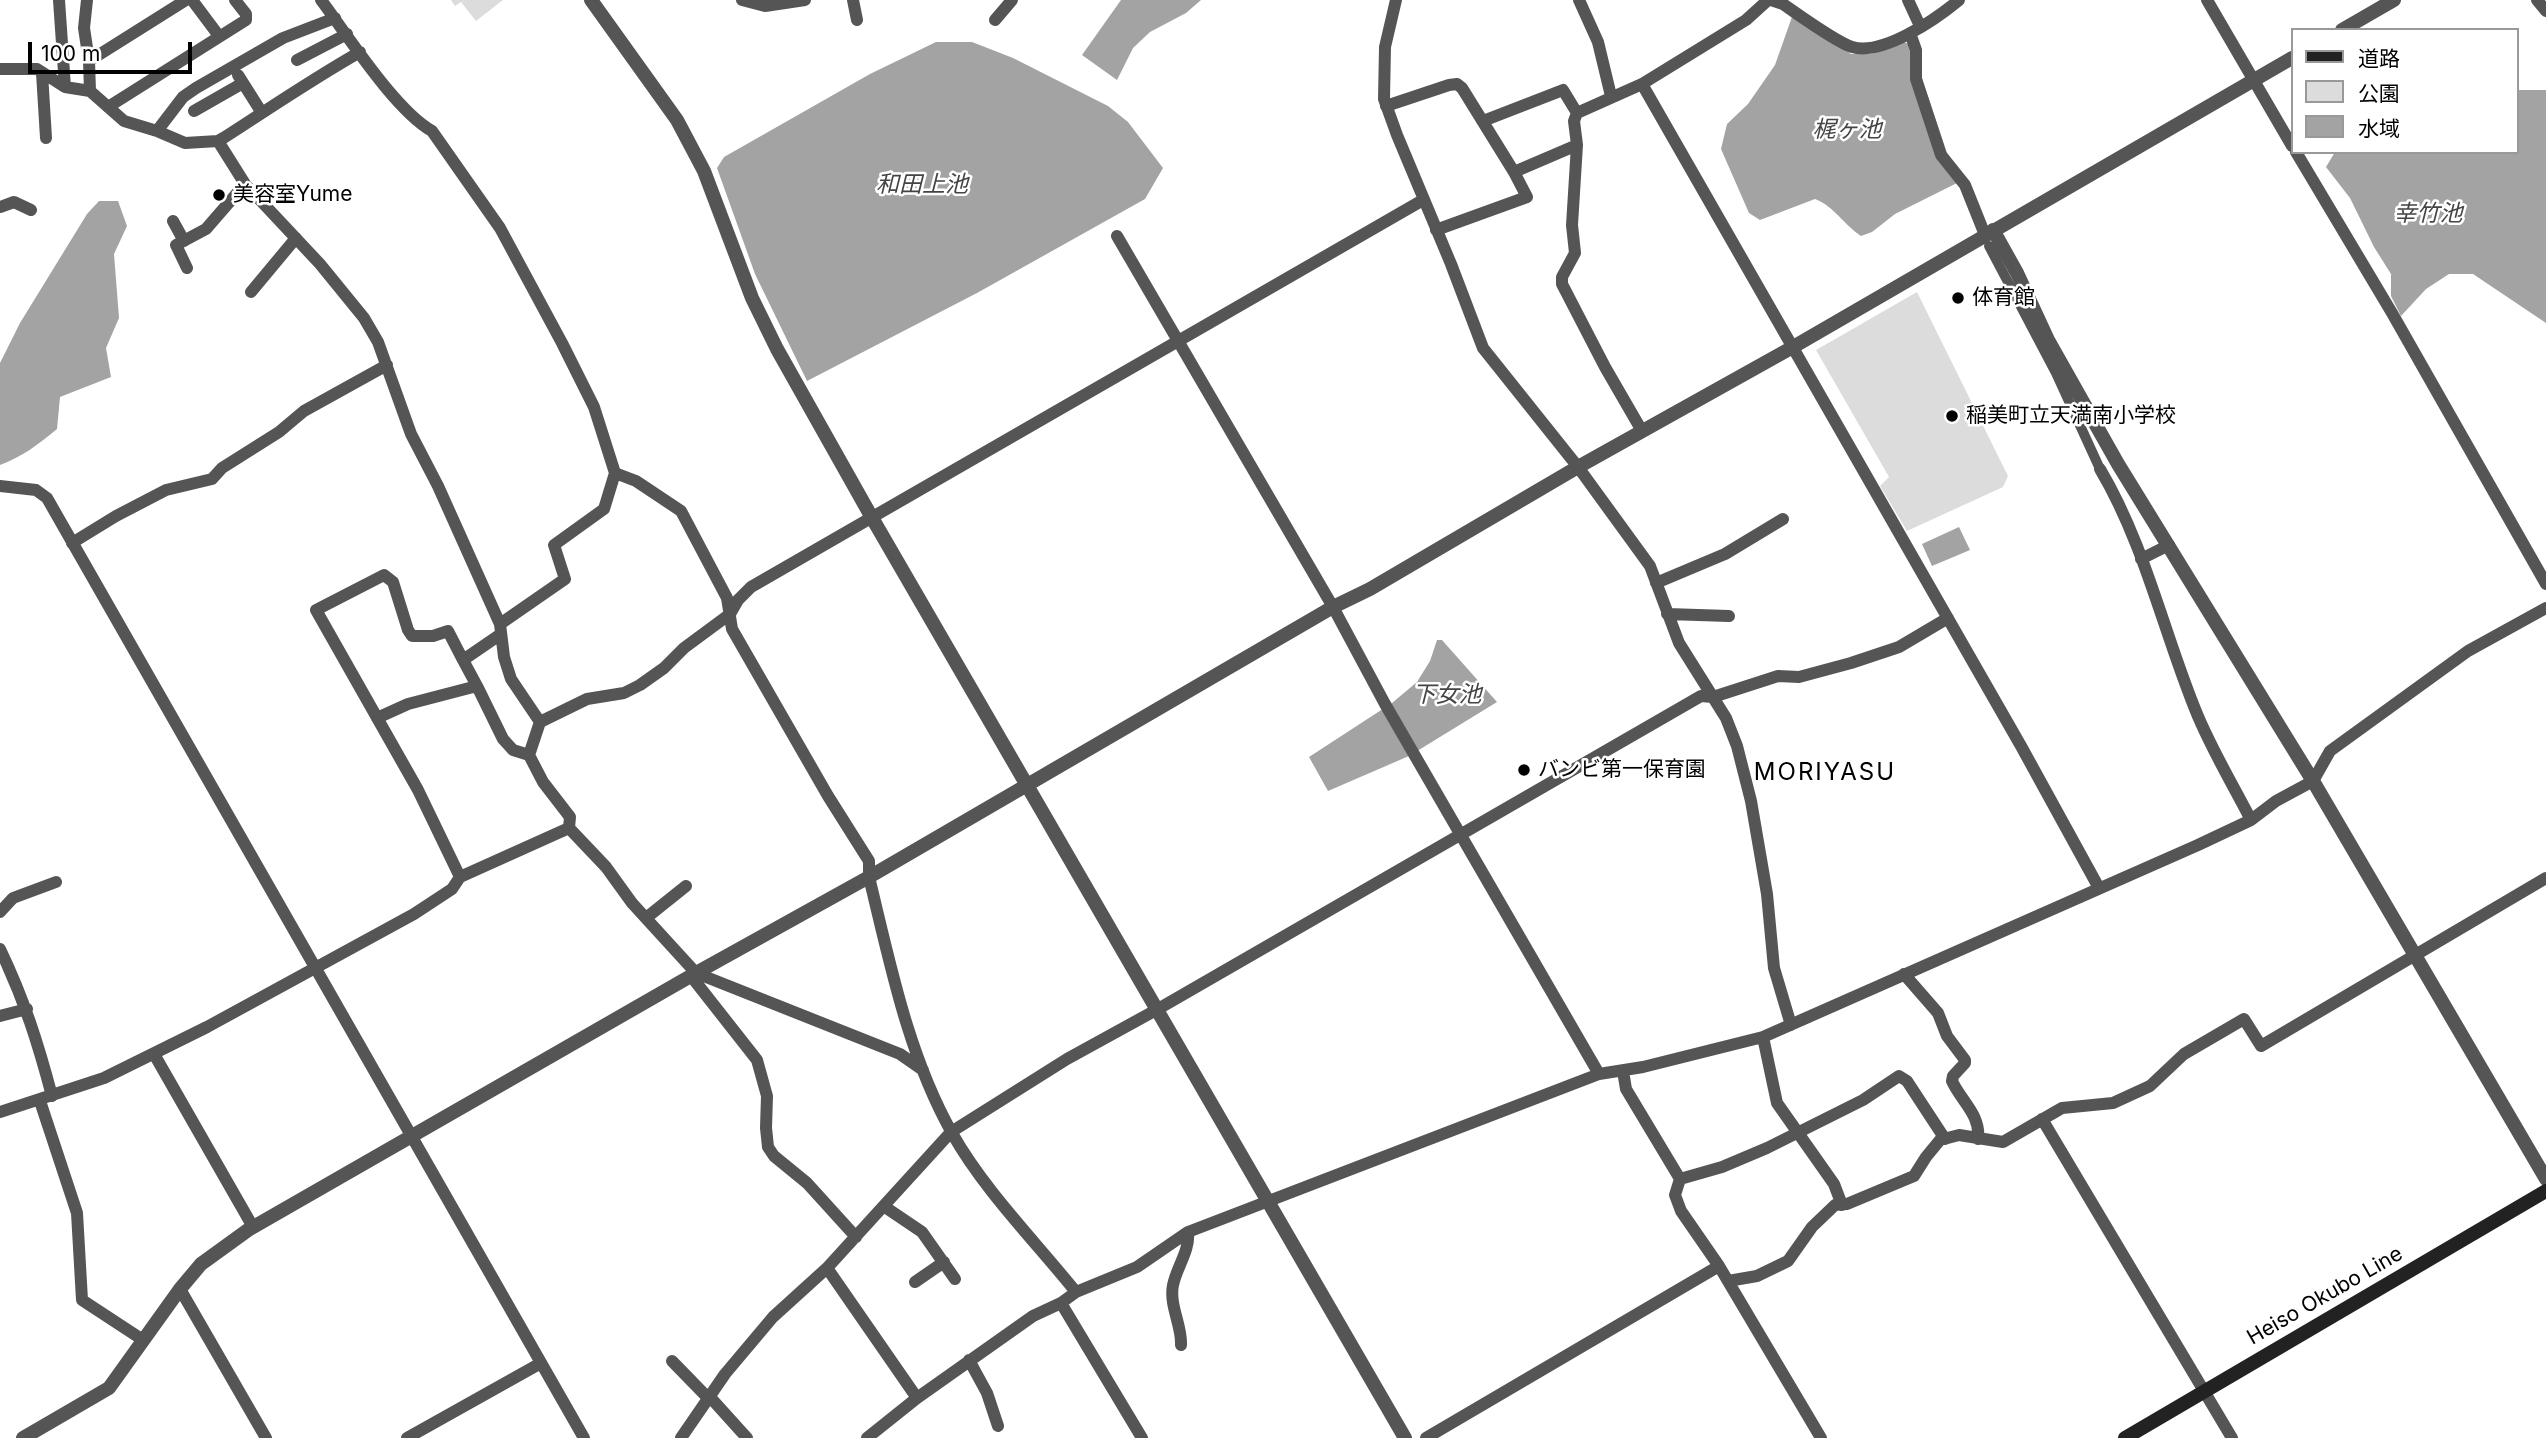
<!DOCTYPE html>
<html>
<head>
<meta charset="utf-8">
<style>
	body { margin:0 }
	#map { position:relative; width:2546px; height:1438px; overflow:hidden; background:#fff; font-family:Inter,"Noto Sans JP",sans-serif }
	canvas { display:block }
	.legend { position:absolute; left:2291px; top:28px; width:228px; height:126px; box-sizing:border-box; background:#fff; border:2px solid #999; margin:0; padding:9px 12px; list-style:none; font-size:21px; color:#000 }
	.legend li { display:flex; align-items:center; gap:14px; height:35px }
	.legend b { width:35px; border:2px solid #999 }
	.scale { position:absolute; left:28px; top:42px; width:164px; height:32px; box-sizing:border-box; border:4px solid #000; border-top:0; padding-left:9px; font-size:21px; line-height:24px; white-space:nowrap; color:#000; -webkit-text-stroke:5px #fff; paint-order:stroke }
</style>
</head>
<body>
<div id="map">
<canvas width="2546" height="1438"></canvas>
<ul class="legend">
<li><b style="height:9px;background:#222"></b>道路</li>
<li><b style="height:19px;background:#dcdcdc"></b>公園</li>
<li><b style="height:19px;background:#a3a3a3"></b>水域</li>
</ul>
<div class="scale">100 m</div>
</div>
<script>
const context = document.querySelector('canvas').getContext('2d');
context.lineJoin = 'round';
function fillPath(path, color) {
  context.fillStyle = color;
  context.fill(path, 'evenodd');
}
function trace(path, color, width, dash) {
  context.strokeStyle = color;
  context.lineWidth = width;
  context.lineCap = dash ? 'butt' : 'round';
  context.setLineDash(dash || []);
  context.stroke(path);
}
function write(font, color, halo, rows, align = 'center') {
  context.font = font + ' Inter,"Noto Sans JP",sans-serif';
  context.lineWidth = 5;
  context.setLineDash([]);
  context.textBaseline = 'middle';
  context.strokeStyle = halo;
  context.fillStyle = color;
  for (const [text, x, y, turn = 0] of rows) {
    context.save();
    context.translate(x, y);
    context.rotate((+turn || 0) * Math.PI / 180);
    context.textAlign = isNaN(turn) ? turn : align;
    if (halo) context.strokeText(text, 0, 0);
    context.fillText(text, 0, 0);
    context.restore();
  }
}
const green = new Path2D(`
	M451,0h52l-27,21 -15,-19 -6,4z
	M1917,292l91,184 -5,11 -96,44 -27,-45 9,-9 -73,-127z`);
const water = new Path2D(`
	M1121,0h80l-15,13 -36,19 -17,16 -16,32 -35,-25z
	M1793,14l58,40h21l32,-12 7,3 46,138 -62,31 -23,18 -11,4c-17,-11 -27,-30 -46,-37l-55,21 -11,-7 -28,-64 6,-25 21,-20 27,-39z
	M936,42h36l41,16 95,48 20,16 35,46 -18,31 -168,94 -170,88 -52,-107 -38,-106 7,-11 146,-83z
	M2516,90h30v233l-73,-49h-24l-23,15 -25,27 -10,-20v-22l-17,-27 -24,-49 -24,-31 9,-15h181z
	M99,201h19l9,25 -13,28 5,64 -13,30 5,29 -51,20 -3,32c-18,15 -35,28 -57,36v-102l20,-40 67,-109z
	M1959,527l11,23 -38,16 -10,-22z
	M1437,640h5l55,62 -88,54 -81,35 -19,-34 83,-54 25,-21 13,-21z`);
const pedestrian = new Path2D(`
	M1989,246l67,127 44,96`);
const minor = new Path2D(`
	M59,0l6,87
	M87,0l-3,28 5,33 1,30
	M192,0l27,36
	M321,0c27,36 74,110 111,131l68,97 62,115 32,64 21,66 21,8 45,30 46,87 5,31 96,167 41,65v16c21,86 39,178 83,256 32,57 83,108 124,159
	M742,0l23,6 40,-6
	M853,0l4,20
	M1396,0l-11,47 -1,52 13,36 54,129 32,84 95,119 72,99 29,77 47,75 11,28 14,55 16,93 7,74 17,57
	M1579,0l19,42 13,54
	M1771,0l12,4c16,11 53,38 69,43 31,9 84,-28 107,-47
	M1908,0l12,26
	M2207,0l85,146
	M2537,0l9,11
	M995,20l17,-20
	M1910,33l6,17v29l25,76 24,30 20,50
	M297,60l50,-26
	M89,61l97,-61
	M0,69h37l28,18 25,4 34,30 33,10 28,12 33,-2 7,-4c45,-29 89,-59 135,-85
	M42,73l4,65
	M238,75l24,38
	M1642,84l379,662 78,142
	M1386,106l63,-21 8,-1 5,4 52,84
	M108,107l138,-87v-6l-11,-14
	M194,111l49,-28
	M1483,121l80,-31 14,23
	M157,131l26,-34 13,-9 87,-50 52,-20
	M218,141l27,43 75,80 44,54 14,24 33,92 27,52 62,138 4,33 7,22 29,43 -11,33 14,27 27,35 -1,11
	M1577,145l-5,80 3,28 -13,24v7l43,83 37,64
	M2296,152l96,161 154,271
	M0,207l14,-5 17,8
	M173,221l11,20
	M1436,230l91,-33 -13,-25 63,-27 -3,-24 3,-8 65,-29 104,-64 22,-20
	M1117,236l216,371 52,97 214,370
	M187,268l-11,-23 30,-16 39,-45
	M251,292l45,-54
	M2100,469c44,74 63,161 95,240 15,38 37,74 56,111
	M0,486l36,4 11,8 537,940
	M72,543l44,-27 50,-26 46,-11 10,-11 57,-36 25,-21 83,-46
	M2141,559l28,-14
	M1656,583l69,-29 58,-35
	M1667,614l62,2
	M500,624l65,-45 -11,-34 50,-36 11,-36
	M477,686l26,53 10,11 16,5
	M377,718l31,-14 69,-18 -14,-26
	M540,722l47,-23 37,-6 16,-8 24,-17 20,-20 46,-34 8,-14 13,-13 672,-387
	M569,828l37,39 26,36 64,70 204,81 23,16
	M460,877l-42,-87 -102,-180 68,-35 9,7 15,48 4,6h21l15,-5 15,29 38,-26
	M0,912l13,-14 43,-16
	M646,918l40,-32
	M0,949c24,50 38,94 52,147
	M1904,974l34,39 9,23 18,24v3l-12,13 -1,5c9,20 29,34 26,58
	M691,976l66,84 10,36 -1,32 2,19 6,9 33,27 49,54
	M0,1016l27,-7
	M1763,1037l14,66 57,81 8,21
	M154,1054l99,173
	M1623,1071l3,18 54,90 -5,16 6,16 38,55 102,172
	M40,1101l37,112 5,87 61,40
	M0,1112l104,-34 103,-51 207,-113 38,-25 8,-12 109,-49
	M2042,1119l190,319
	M1680,1179l42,-12 45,-19 96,-48 36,-24 8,5 38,58
	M885,1207l37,25 33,47
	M827,1268l90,130
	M1728,1281l29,-5 31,-15 24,-34 23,-22 12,-1 67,-28 12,-19 14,-17 19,-5 44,7 59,-34 51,-5 37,-17 34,-32 60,-35 17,27 285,-168
	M915,1282l29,-20
	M180,1289l86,149
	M1061,1303l81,135
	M1181,1345c1,-20 -12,-39 -8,-60 4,-19 17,-34 15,-53
	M969,1360l18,33 11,33
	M672,1361l37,38
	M710,1397l37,41
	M407,1438l134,-75
	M681,1438l44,-64 48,-57 54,-49 124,-136 116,-73 91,-50 543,-313 12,1 65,-21 21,1 52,-14 48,-16 49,-29
	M867,1438l50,-40 116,-82 28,-13 15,-11 61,-25 51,-35 411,-158 44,-7 120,-30 435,-192 53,-25 25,-19 37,-20 17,-30 138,-100 78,-43
	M1426,1438l293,-172`);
const tertiary = new Path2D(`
	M591,0l86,120 27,51 48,127 25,51 94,167 534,922
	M2342,30l52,-30
	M1993,230l24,43 31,67 70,124 195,317 233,398
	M23,1438l86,-50 71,-99 21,-25 47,-34 448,-257 173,-96 464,-270 37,-18 208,-122 215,-120 499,-289`);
const secondary = new Path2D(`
	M2125,1438l421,-247`);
const markers = [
	[219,195,7,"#000"],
	[1958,298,7,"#000"],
	[1952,416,7,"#000"],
	[1524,770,7,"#000"]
];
const poiNames = [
	["美容室Yume",233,195],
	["体育館",1972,298],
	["稲美町立天満南小学校",1966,416],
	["バンビ第一保育園",1538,770]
];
const streetNames = [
	["Heiso Okubo Line",2325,1296,-30]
];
const waterNames = [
	["梶ヶ池",1847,130],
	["和田上池",922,185],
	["幸竹池",2428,214],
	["下女池",1447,695]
];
const quarterNames = [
	["MORIYASU",1825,773]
];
fillPath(green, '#dcdcdc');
fillPath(water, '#a3a3a3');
trace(pedestrian, '#555', 10);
trace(minor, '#555', 12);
trace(tertiary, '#555', 14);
trace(secondary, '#222', 14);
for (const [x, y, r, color] of markers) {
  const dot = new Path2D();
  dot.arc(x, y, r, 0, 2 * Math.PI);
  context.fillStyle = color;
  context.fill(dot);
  trace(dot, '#fff', 2.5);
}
write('21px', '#000', '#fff', poiNames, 'left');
write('21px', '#000', '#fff', streetNames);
write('italic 23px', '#444', '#fff', waterNames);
context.letterSpacing = '2px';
write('24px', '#000', '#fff', quarterNames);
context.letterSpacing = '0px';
</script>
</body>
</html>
